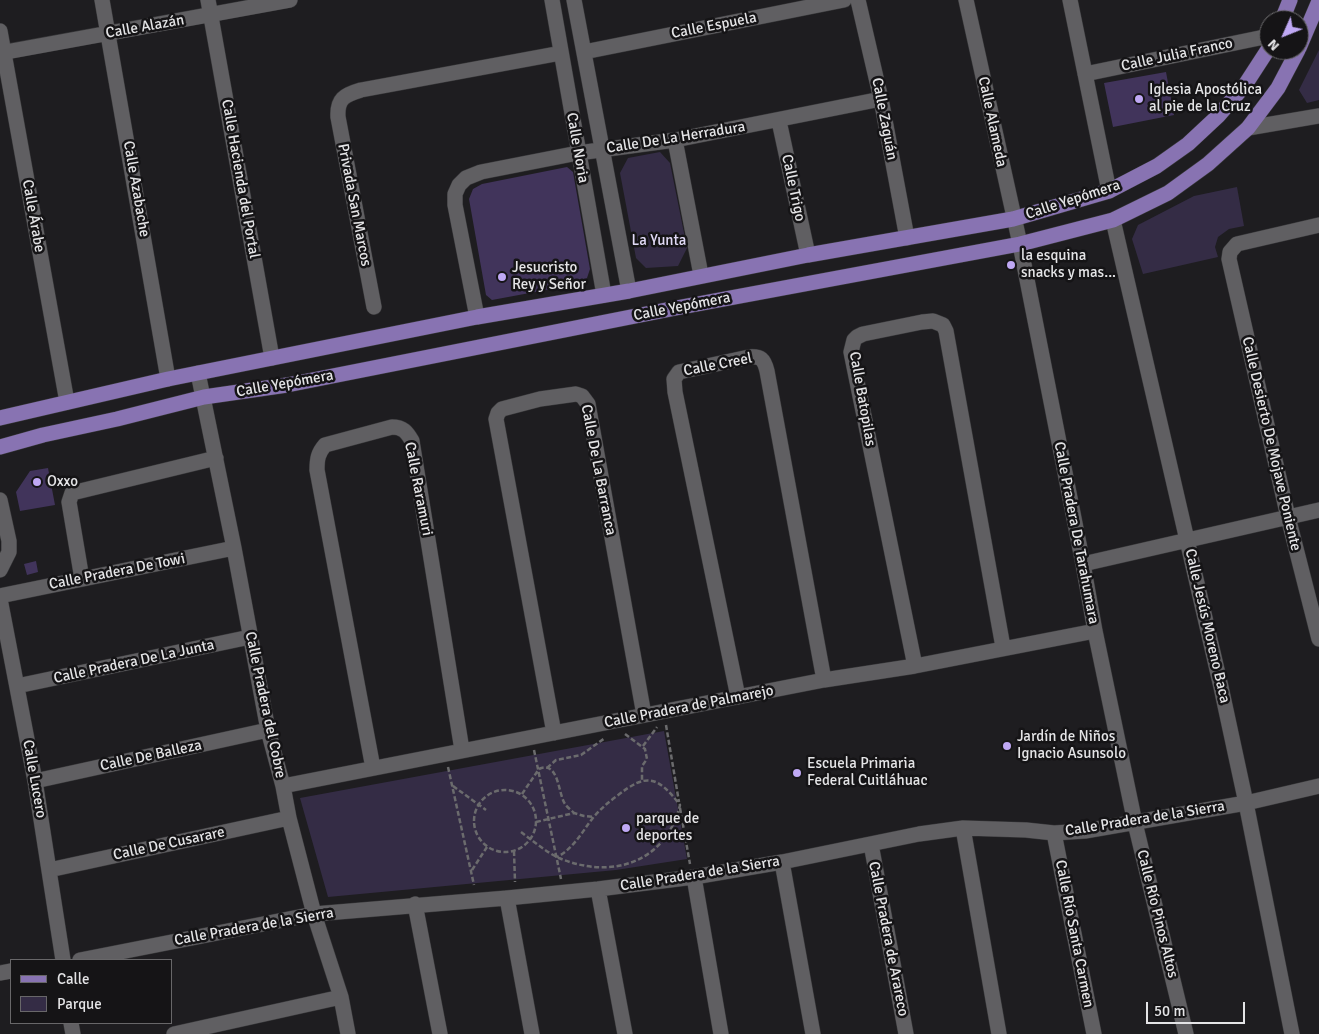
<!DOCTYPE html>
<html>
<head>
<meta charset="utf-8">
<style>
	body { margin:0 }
	#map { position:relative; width:1319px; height:1034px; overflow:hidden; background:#1e1d20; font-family:Signika,sans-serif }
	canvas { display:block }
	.legend { position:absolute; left:10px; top:959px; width:162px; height:65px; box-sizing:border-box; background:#151416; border:1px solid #686769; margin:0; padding:6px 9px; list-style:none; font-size:15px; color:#e4e4e6 }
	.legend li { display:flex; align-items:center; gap:10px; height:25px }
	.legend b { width:25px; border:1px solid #686769 }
	.north { position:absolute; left:1259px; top:10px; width:50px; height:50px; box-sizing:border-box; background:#151416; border:1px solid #686769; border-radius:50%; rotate:226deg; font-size:14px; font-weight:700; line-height:20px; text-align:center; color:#e4e4e6 }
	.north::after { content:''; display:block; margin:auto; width:18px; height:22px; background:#bfa8f4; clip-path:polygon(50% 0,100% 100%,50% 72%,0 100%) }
	.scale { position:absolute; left:1146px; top:1002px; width:99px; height:22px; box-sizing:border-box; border:2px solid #e4e4e6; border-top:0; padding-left:6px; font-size:15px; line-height:18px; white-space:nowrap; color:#e4e4e6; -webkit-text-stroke:4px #151416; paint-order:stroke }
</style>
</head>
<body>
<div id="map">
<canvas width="1319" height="1034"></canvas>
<ul class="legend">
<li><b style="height:6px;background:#8873b2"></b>Calle</li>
<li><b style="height:14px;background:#342c45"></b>Parque</li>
</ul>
<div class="north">N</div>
<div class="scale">50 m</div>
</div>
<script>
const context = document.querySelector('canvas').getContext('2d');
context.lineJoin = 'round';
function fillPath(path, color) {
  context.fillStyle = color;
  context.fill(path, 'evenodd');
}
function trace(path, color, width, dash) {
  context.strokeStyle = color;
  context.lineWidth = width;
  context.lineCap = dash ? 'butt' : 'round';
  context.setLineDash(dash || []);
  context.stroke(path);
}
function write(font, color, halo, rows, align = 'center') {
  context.font = font + ' Signika,sans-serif';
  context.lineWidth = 5;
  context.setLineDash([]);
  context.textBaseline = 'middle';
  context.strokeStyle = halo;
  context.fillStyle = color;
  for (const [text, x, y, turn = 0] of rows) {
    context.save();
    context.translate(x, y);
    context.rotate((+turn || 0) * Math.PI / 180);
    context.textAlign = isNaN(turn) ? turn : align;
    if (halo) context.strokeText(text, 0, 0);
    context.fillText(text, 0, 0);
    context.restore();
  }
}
const green = new Path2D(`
	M1319,50v50l-12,3 -8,-13z
	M660,152l10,11 17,85 -9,18 -32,2 -10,-10 -16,-85 8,-15z
	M1237,187l7,39 -15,3 -11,8 -3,10 3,10 -75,17 -11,-35 6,-14 56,-29z
	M664,731l23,128 -71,11 -288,27 -28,-99z`);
const building = new Path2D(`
	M1166,72l8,43 -61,12 -9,-44z
	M567,167l6,5 17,97 -3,9 -9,6 -86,16 -6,-5 -17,-96 4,-10 9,-5z
	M48,468l7,37 -35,6 -4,-19 14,-21z
	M36,561l2,11 -11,3 -3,-11z`);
const path = new Path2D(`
	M666,725l13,77
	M625,734l20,15 2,10 -5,7v14
	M643,746l14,-19
	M534,750l27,129
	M448,767l26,118
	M547,768l9,-8 25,-5 24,-17
	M453,786l33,24
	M474 821a31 31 0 1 1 62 0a31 31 0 1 1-62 0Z
	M522,794l17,-25c20,-9 19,25 26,35 2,3 6,6 9,9
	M680,808l10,56
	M536,822l38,-9 10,3 10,1
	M521,832c12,9 25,20 38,26 52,22 107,5 121,-53 -23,-30 -34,-32 -63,-9 -11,8 -20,16 -28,27 -9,13 -18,27 -32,34
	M514,851l1,31
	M472,870l15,-23`);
const minor = new Path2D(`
	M102,0l66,379
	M208,0l64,358
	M552,0l52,295
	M574,0l55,291
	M858,0l23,99 26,139
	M966,0l54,244 63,320 12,67 40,192 51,211
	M1070,0l39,191
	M0,31l67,371
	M584,52l260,-52
	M0,53l290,-53
	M1085,74l184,-38
	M779,121l29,134
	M1248,128l71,-12
	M675,140l26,135
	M1113,220l108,467 25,116 46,231
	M1319,225l-82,19 -7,8 -1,7 59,258 31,122
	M374,307l-36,-190c-1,-18 6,-22 23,-27l200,-37
	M477,317l-22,-112v-11l4,-9 7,-7 15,-6 97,-19 97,-13 206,-41
	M198,373l36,175 34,182 15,56 6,32 25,96 27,83 7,37
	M0,500l9,41v11l-9,18
	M1083,564l236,-54
	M82,579l-13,-77 3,-9 144,-35
	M0,596l234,-48
	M0,599l35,182 28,179
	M915,666l-64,-314 3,-12 3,-3 6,-3 59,-12 11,-1 10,4 3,6 57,316
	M17,686l233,-49
	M738,697l-63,-305 -1,-13 5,-7 70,-15c12,-1 15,2 18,14l57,309
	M554,733l-58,-314 2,-6 4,-4 38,-10 36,-5 6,2 6,8 56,311
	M373,768l-56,-298c0,-11 1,-17 8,-25l67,-18c11,0 15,5 20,14l50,309
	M35,781l233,-51
	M283,786l541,-106 91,-14 180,-35
	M963,828l36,206
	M1054,833l40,201
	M871,844l35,190
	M782,862l31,172
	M49,870l240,-52
	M694,877l27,157
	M598,889l27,145
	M507,898l25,136
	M415,904l25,130
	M80,960l234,-46 193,-16 91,-9 96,-12 88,-15 137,-28 44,-6 63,2 28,3 31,-2 161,-28 73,-17
	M0,973l11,-2
	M71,1023l2,11
	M174,1034l167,-37`);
const major = new Path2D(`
	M1282,20l8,-20
	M1299,48l20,-47
	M0,418l168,-39 309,-62 152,-26 179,-36 205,-36 96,-28 48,-25 31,-22 30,-28 27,-31 24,-37
	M0,447l43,-12 74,-16 87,-22 83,-12 389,-77 344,-64 93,-24 55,-27 40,-29 40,-36 30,-40 20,-38`);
const markers = [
	[1139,99,5,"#bfa8f4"],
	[1011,265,5,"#bfa8f4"],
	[502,277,5,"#bfa8f4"],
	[37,482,5,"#bfa8f4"],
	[1007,746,5,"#bfa8f4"],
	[797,773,5,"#bfa8f4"],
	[626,828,5,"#bfa8f4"]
];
const streetNames = [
	["Calle Espuela",714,26,-11],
	["Calle Alazán",145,27,-10],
	["Calle Julia Franco",1177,55,-12],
	["Calle Zaguán",884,119,79],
	["Calle Alameda",992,122,78],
	["Calle De La Herradura",676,138,-9],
	["Calle Noria",577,148,80],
	["Calle Hacienda del Portal",240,179,80],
	["Calle Trigo",793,188,78],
	["Calle Azabache",136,189,80],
	["Calle Yepómera",1073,200,-18],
	["Privada San Marcos",354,205,79],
	["Calle Árabe",33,216,80],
	["Calle Yepómera",682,307,-11],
	["Calle Creel",718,365,-11],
	["Calle Yepómera",285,384,-10],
	["Calle Batopilas",862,399,80],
	["Calle Desierto De Mojave Poniente",1271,444,77],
	["Calle De La Barranca",598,470,79],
	["Calle Raramuri",418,489,79],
	["Calle Pradera De Tarahumara",1076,533,79],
	["Calle Pradera De Towi",117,572,-11],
	["Calle Jesús Moreno Baca",1207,626,77],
	["Calle Pradera De La Junta",134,662,-12],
	["Calle Pradera del Cobre",265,705,78],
	["Calle Pradera de Palmarejo",689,707,-11],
	["Calle De Balleza",151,756,-12],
	["Calle Lucero",34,779,80],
	["Calle Pradera de la Sierra",1145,819,-9],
	["Calle De Cusarare",169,844,-12],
	["Calle Pradera de la Sierra",700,874,-9],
	["Calle Río Pinos Altos",1157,914,76],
	["Calle Pradera de la Sierra",254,927,-10],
	["Calle Río Santa Carmen",1074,934,79],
	["Calle Pradera de Arareco",888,939,79]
];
const poiNames = [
	["Iglesia Apostólica",1149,90],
	["al pie de la Cruz",1149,107],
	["la esquina",1021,256],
	["snacks y mas...",1021,273],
	["Jesucristo",512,268],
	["Rey y Señor",512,285],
	["Oxxo",47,482],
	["Jardín de Niños",1017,737],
	["Ignacio Asunsolo",1017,754],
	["Escuela Primaria",807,764],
	["Federal Cuitláhuac",807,781],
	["parque de",636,819],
	["deportes",636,836]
];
const parkNames = [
	["La Yunta",659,241]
];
fillPath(green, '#342c45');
fillPath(building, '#41345b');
trace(minor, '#38383a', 16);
trace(major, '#38383a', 16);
trace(path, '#6b6b6d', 2.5, [5, 2.5]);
trace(minor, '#605f62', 15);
trace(major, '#8873b2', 15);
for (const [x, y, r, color] of markers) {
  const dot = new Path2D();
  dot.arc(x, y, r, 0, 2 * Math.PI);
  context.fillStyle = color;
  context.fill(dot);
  trace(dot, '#151416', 2);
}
write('15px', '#e4e4e6', '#151416', streetNames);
write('15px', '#e4e4e6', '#151416', poiNames, 'left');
write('15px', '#e1daf6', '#151416', parkNames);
</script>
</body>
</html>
